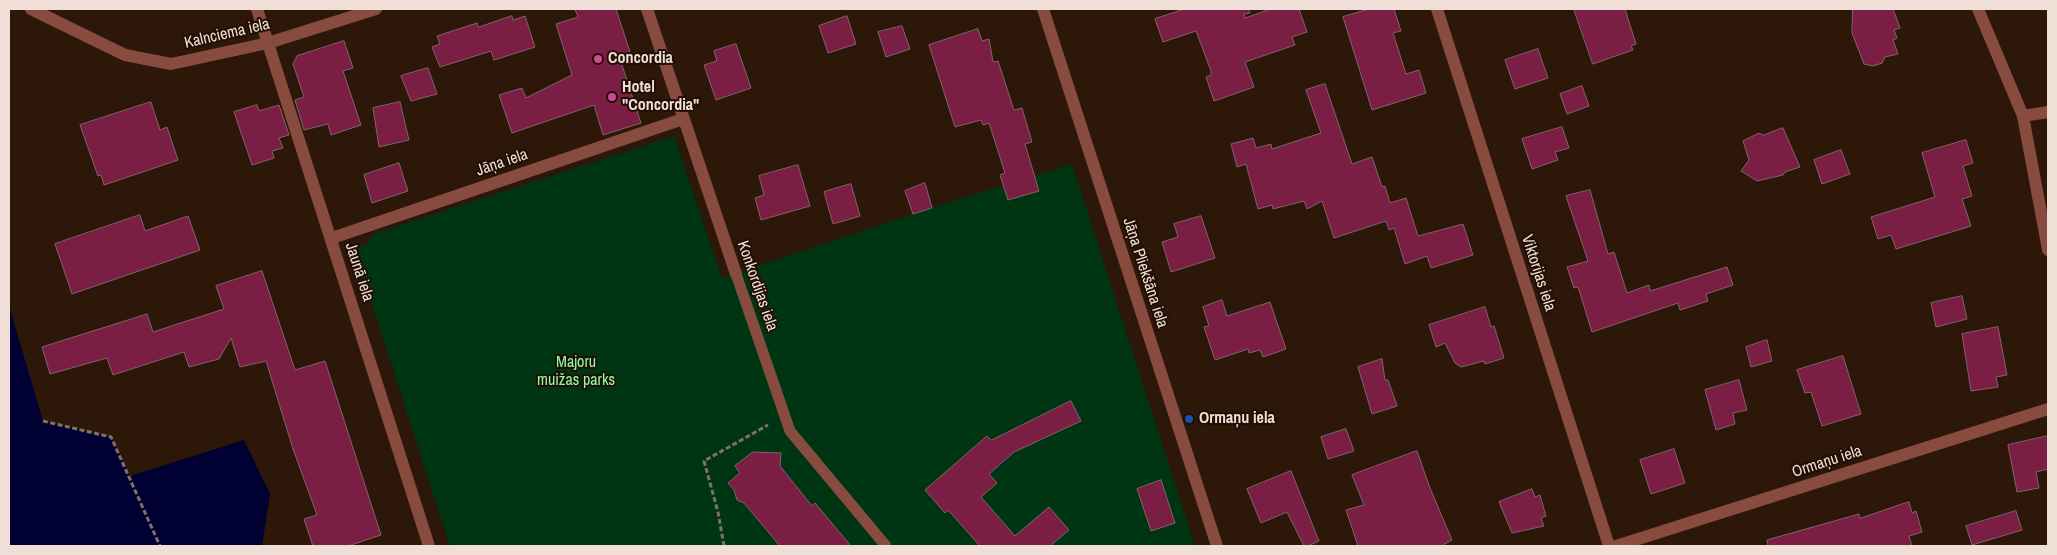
<!DOCTYPE html>
<html>
<head>
<meta charset="utf-8">
<style>
	body { margin:0 }
	#map { position:relative; width:2057px; height:555px; overflow:hidden; background:#2c1709; font-family:"Archivo Narrow",sans-serif }
	canvas { display:block }
	.frame { position:absolute; inset:0; border:10px solid #efdfd7; pointer-events:none }
</style>
</head>
<body>
<div id="map">
<canvas width="2057" height="555"></canvas>
<div class="frame"></div>
</div>
<script>
const context = document.querySelector('canvas').getContext('2d');
context.lineJoin = 'round';
function fillPath(path, color) {
  context.fillStyle = color;
  context.fill(path, 'evenodd');
}
function trace(path, color, width, dash) {
  context.strokeStyle = color;
  context.lineWidth = width;
  context.lineCap = dash ? 'butt' : 'round';
  context.setLineDash(dash || []);
  context.stroke(path);
}
function write(font, color, halo, rows, align = 'center') {
  context.font = font + ' "Archivo Narrow",sans-serif';
  context.lineWidth = 4;
  context.setLineDash([]);
  context.textBaseline = 'middle';
  context.strokeStyle = halo;
  context.fillStyle = color;
  for (const [text, x, y, turn = 0] of rows) {
    context.save();
    context.translate(x, y);
    context.rotate((+turn || 0) * Math.PI / 180);
    context.textAlign = isNaN(turn) ? turn : align;
    if (halo) context.strokeText(text, 0, 0);
    context.fillText(text, 0, 0);
    context.restore();
  }
}
const green = new Path2D(`
	M674,136l48,142 191,-64 159,-50 123,382h-745l-96,-297 13,-5 7,-10z`);
const water = new Path2D(`
	M9,306l34,115 68,16 19,39 114,-36 26,54 -8,52h-253z`);
const building = new Path2D(`
	M575,9h41l14,43 -11,4 22,67 -38,12 -9,-30 -82,28 -13,-38 23,-7 4,10 46,-23 -16,-51 22,-7z
	M1185,9h64l1,4 -6,1 1,4 26,-9h28l8,23 -15,5 3,8 -50,17 9,25 -40,14 -8,-24 5,-2v-4l-15,-40 -33,11 -8,-23z
	M1369,9h25l7,22 -8,2 13,41 13,-4 7,23 -54,17 -29,-93z
	M1574,9h51l11,35 -5,2 2,4 -40,14z
	M1853,9h40l7,19 -6,2 3,8 -4,2 5,14 -13,3 -3,6 -9,3 -9,-2 -12,-31z
	M512,16l1,4 12,-4 10,31 -41,13 -3,-9 -51,16 -8,-20 8,-3 -3,-8 40,-13 1,4z
	M847,16l9,28 -28,9 -9,-27z
	M902,26l8,23 -24,8 -8,-25z
	M978,29l4,12 7,-2 4,23 5,-1 16,49 8,-2 10,34 -7,2 14,47 -31,9 -8,-25 5,-2 -16,-50 -6,2 -2,-5 -26,7 -26,-82z
	M344,41l9,27 -10,3 18,54 -30,10 -3,-11 -24,6 -9,-30 9,-3 -11,-33 4,-8z
	M736,44l15,44 -35,12 -12,-35 13,-4 -3,-10z
	M1538,49l10,29 -33,11 -10,-29z
	M428,68l9,26 -26,7 -10,-25z
	M1325,84l27,80 20,-7 10,30 3,-1 5,17 16,-5 12,38 45,-12 10,31 -42,13 -4,-12 -22,8 -11,-36 -5,2 -3,-9 -52,17 -12,-37 -15,8 -3,-8 -31,8 -1,-4 -14,4 -12,-45 -9,3 -6,-23 22,-6 3,10 15,-4 1,5 49,-16 -15,-43z
	M1582,86l7,20 -22,8 -7,-20z
	M151,102l9,28 7,-3 11,33 -74,25 -3,-10 -3,1 -18,-51z
	M400,102l9,38 -30,7 -6,-39z
	M257,105l2,6 20,-6 10,30 -10,3 4,10 -11,3 2,7 -22,7 -18,-53z
	M1562,127l7,21 -14,4 3,8 -26,9 -10,-30z
	M1783,128l17,39 -15,5 -2,3 -26,6 -16,-10 8,-11 -6,-19 16,-8 4,2z
	M1966,140l7,23 -10,3 9,30 -10,3 9,27 -75,23 -5,-14 -13,4 -7,-22 64,-20 -13,-44z
	M1841,150l9,24 -28,10 -8,-24z
	M399,163l9,28 -36,12 -8,-28z
	M798,165l12,41 -49,14 -6,-22 9,-3 -5,-19z
	M925,183l7,25 -19,6 -8,-23z
	M851,184l9,32 -27,8 -9,-32z
	M1590,190l18,64 6,-2 13,41 22,-8 1,6 77,-24 6,18 -27,9 2,7 -28,9 -2,-7 -86,29 -14,-45 -4,1 -7,-21 21,-6 -22,-65z
	M140,215l5,16 43,-15 12,34 -128,44 -17,-50z
	M1201,216l14,42 -44,14 -9,-30 16,-5 -4,-13z
	M262,271l33,99 30,-9 56,174 -33,11h-35l-9,-27 13,-4 -24,-66 -27,-88 -26,6 -9,-29 -12,21 -30,8 -5,-15 -71,23 -6,-17 -57,16 -8,-27 105,-33 6,18 71,-23 -8,-23z
	M1962,296l5,23 -31,8 -5,-24z
	M1222,300l5,16 43,-14 16,47 -23,8 -3,-7 -11,3 -1,-4 -33,11 -11,-33 5,-1 -6,-19z
	M1485,307l6,20 3,-1 10,32 -19,6 -1,-3 -23,6 -6,-4 -10,-20 -9,4 -7,-22z
	M1998,327l9,48 -11,2 2,10 -27,4 -9,-57z
	M1767,340l5,21 -21,6 -5,-20z
	M1843,356l18,58 -39,12 -11,-34 -6,1 -8,-23z
	M1382,359l3,21h3l9,26 -25,8 -14,-47z
	M1739,380l8,30 -14,3 2,11 -19,6 -11,-40z
	M1071,401l10,20 -67,31 -25,22 8,9 -16,14 34,39 34,-29 20,23 -19,16h-70l-32,-36 -3,3 -20,-23 62,-54 4,4z
	M1346,429l8,22 -26,8 -7,-22z
	M2048,436v33l-12,3 3,16 -22,4 -9,-47z
	M1674,449l11,34 -34,11 -11,-34z
	M1417,451l13,37 22,52 -11,6h-83l-12,-36 18,-5 -12,-30z
	M753,452l28,1 -1,13 32,40 3,-3 36,43h-71l-36,-43 -7,-3 -3,-10 -6,-7 12,-10 -5,-7z
	M1291,471l28,70 -11,5h-4l-17,-34 -26,11 -14,-34z
	M1161,480l14,43 -24,8 -14,-42z
	M1532,489l3,8 5,-2 6,21 -5,2 3,8 -32,7 -13,-31z
	M1909,502l3,11 4,-2 6,21 -13,4 3,10h-144l-1,-6 92,-26 1,4z
	M2016,511l6,19 -50,15 -6,-19z`);
const path = new Path2D(`
	M43,421l68,16 49,109
	M724,546l-6,-34 -14,-51 64,-36`);
const lane = new Path2D(`
	M736,274l54,157 96,115`);
const street = new Path2D(`
	M31,9l94,46 46,9 97,-21 108,-34
	M257,9l172,537
	M647,9l89,265
	M1043,9l174,537
	M1437,9l172,537
	M1978,9l45,107 25,134
	M2023,116l25,-4
	M332,238l351,-119
	M1616,546l432,-137`);
const markers = [
	[598,59,5,"#d1479c"],
	[612,97,5,"#d1479c"],
	[1189,419,5,"#1a4fb4"]
];
const streetNames = [
	["Kalnciema iela",227,34,-13],
	["Jāņa iela",502,163,-19],
	["Jaunā iela",359,272,72],
	["Jāņa Pliekšāna iela",1145,273,72],
	["Viktorijas iela",1538,273,72],
	["Konkordijas iela",757,286,71],
	["Ormaņu iela",1827,462,-18]
];
const poiNames = [
	["Concordia",608,59],
	["Hotel",622,88],
	["\"Concordia\"",622,106],
	["Ormaņu iela",1199,419]
];
const parkNames = [
	["Majoru",576,363],
	["muižas parks",576,381]
];
fillPath(green, '#003514');
fillPath(water, '#000032');
fillPath(building, '#7a1e44');
trace(building, '#82636c', 1);
trace(path, '#837065', 3, [5, 2.5]);
trace(lane, '#884b3f', 11);
trace(street, '#884b3f', 12);
for (const [x, y, r, color] of markers) {
  const dot = new Path2D();
  dot.arc(x, y, r, 0, 2 * Math.PI);
  context.fillStyle = color;
  context.fill(dot);
  trace(dot, '#220e03', 2);
}
write('16px', '#efdfd7', '#220e03', streetNames);
write('bold 16px', '#efdfd7', '#220e03', poiNames, 'left');
write('16px', '#8afea7', '#220e03', parkNames);
</script>
</body>
</html>
